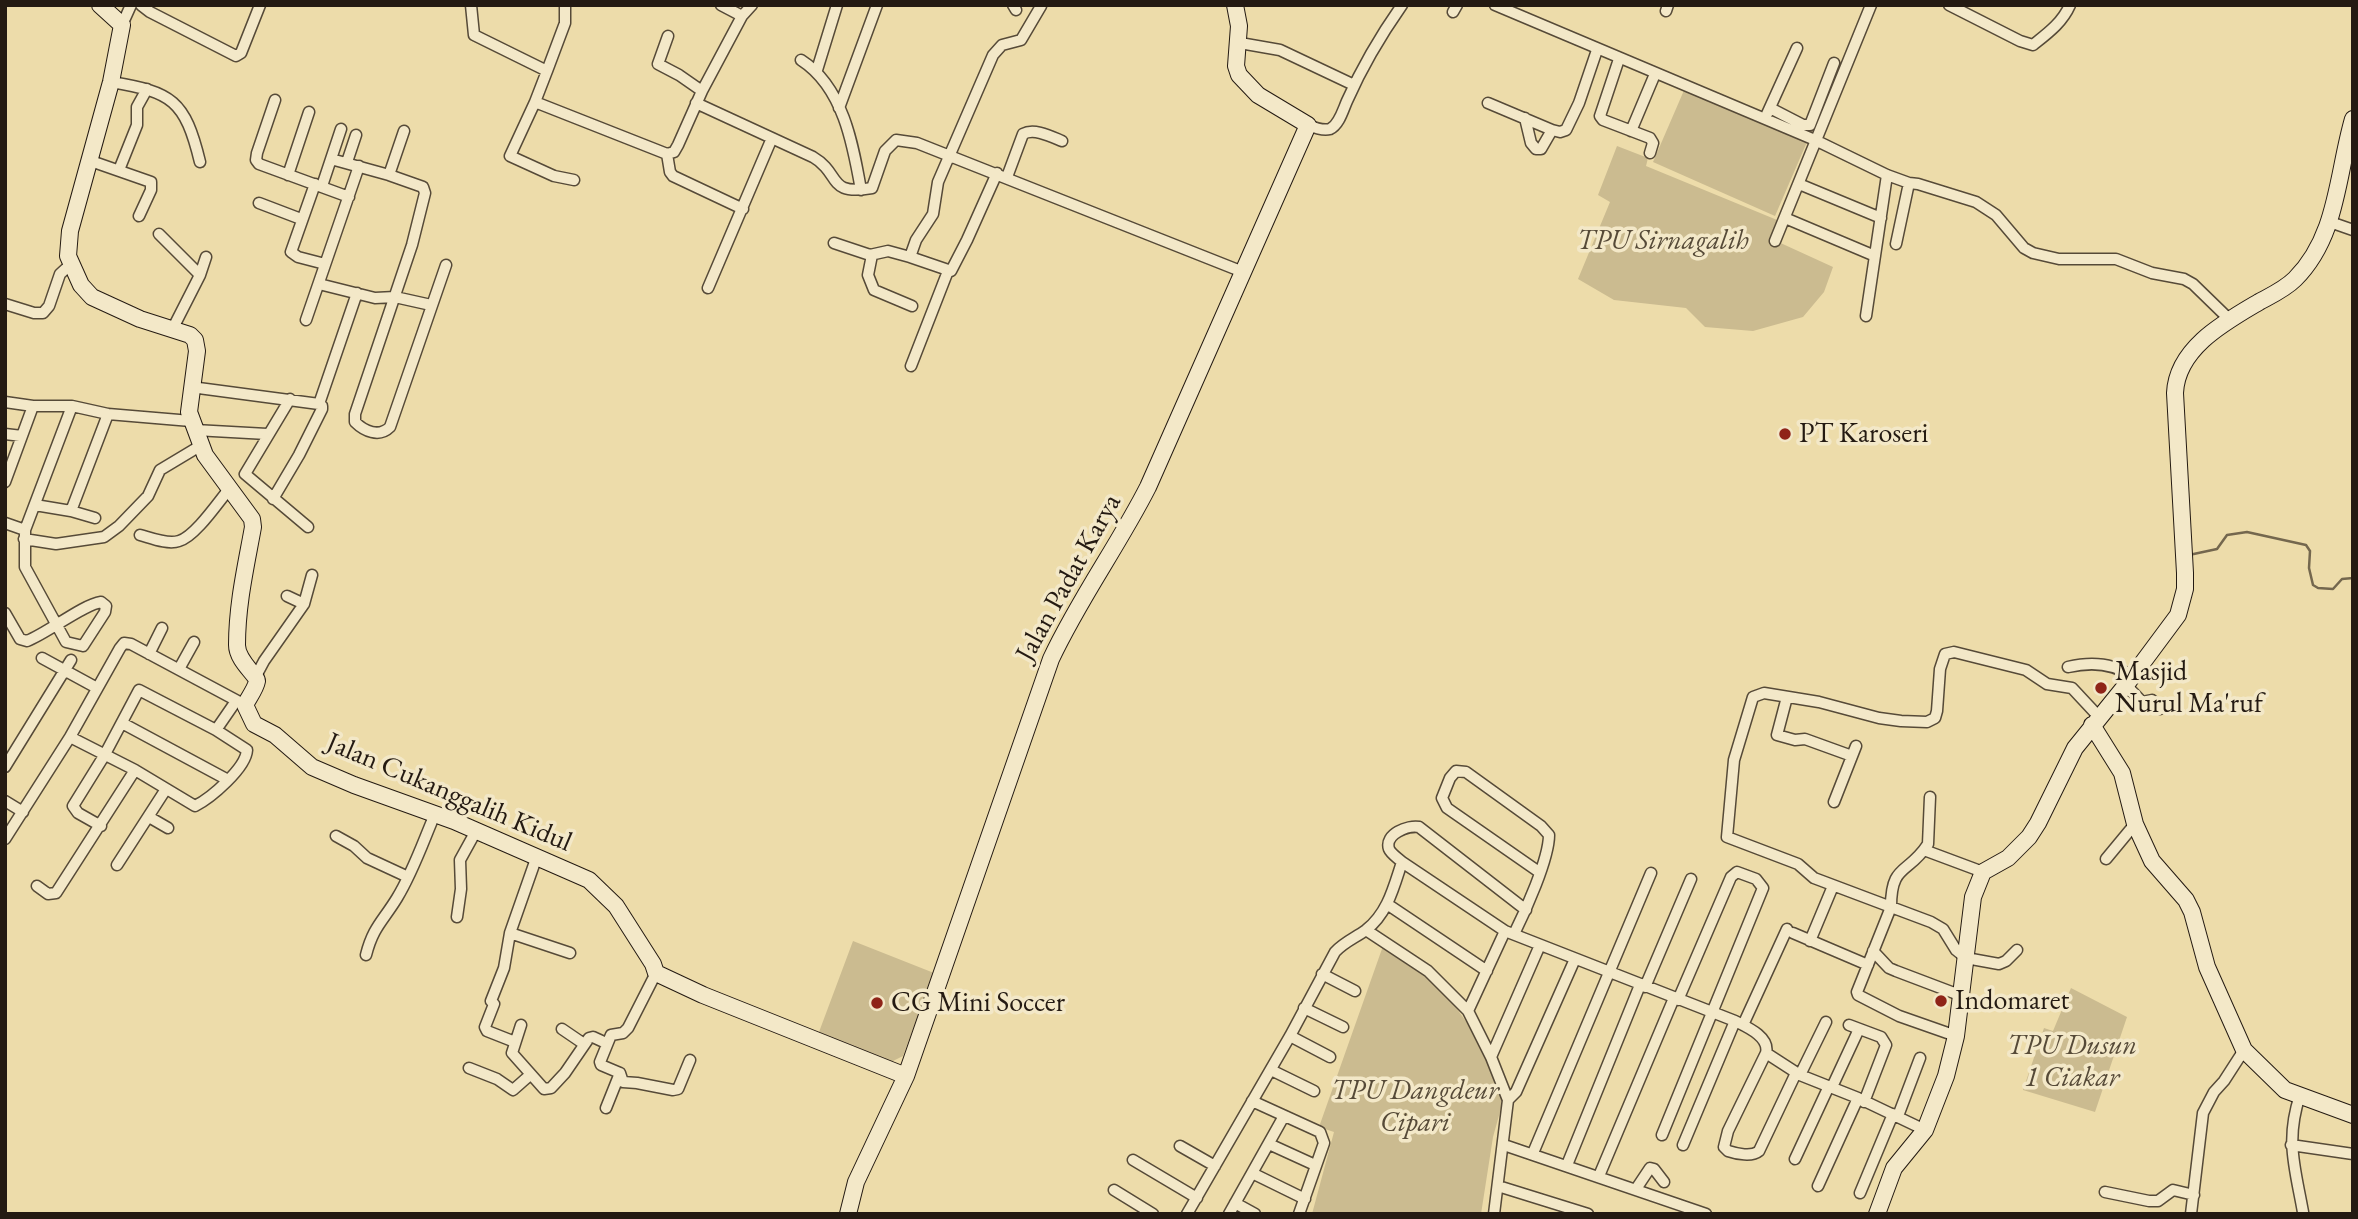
<!DOCTYPE html>
<html>
<head>
<meta charset="utf-8">
<style>
	body { margin:0 }
	#map { position:relative; width:2358px; height:1219px; overflow:hidden; background:#eddcaa; font-family:"EB Garamond",serif }
	canvas { display:block }
	.frame { position:absolute; inset:0; border:7px solid #241a12; pointer-events:none }
</style>
</head>
<body>
<div id="map">
<canvas width="2358" height="1219"></canvas>
<div class="frame"></div>
</div>
<script>
const context = document.querySelector('canvas').getContext('2d');
context.lineJoin = 'round';
function fillPath(path, color) {
  context.fillStyle = color;
  context.fill(path, 'evenodd');
}
function trace(path, color, width, dash) {
  context.strokeStyle = color;
  context.lineWidth = width;
  context.lineCap = dash ? 'butt' : 'round';
  context.setLineDash(dash || []);
  context.stroke(path);
}
function write(font, color, halo, rows, align = 'center') {
  context.font = font + ' "EB Garamond",serif';
  context.lineWidth = 7;
  context.setLineDash([]);
  context.textBaseline = 'middle';
  context.strokeStyle = halo;
  context.fillStyle = color;
  for (const [text, x, y, turn = 0] of rows) {
    context.save();
    context.translate(x, y);
    context.rotate((+turn || 0) * Math.PI / 180);
    context.textAlign = isNaN(turn) ? turn : align;
    if (halo) context.strokeText(text, 0, 0);
    context.fillText(text, 0, 0);
    context.restore();
  }
}
const green = new Path2D(`
	M1685,88l122,54 -32,74 -122,-54z
	M1617,146l31,12 -2,8 136,56 -8,18 59,27 -9,25 -21,25 -50,14 -48,-4 -19,-19 -72,-8 -36,-21 32,-77 -12,-7z
	M853,941l81,32 -31,83 -14,7 -70,-31z
	M1383,946l56,38 49,68 17,42 -12,43 -12,77h-169l22,-82 -15,-5z
	M2071,988l56,29 -32,95 -72,-22 21,-62 9,3z`);
const stream = new Path2D(`
	M2189,555l28,-6 10,-14 20,-3 59,13 4,6 -1,17 4,17 5,3 15,1 9,-10 11,-1`);
const street = new Path2D(`
	M141,5l9,7 86,44 5,-3 19,-48
	M471,5l3,30 73,36 -12,31 132,52 7,-2 4,-7 24,-54 40,-75 10,-11
	M721,5l21,11
	M1013,5l3,5
	M1495,5l320,135 72,35 22,8 9,1 58,18 20,13 28,33 9,5 26,6h57l36,14 32,6 9,5 36,35
	M1949,5l71,36 13,4c15,-12 29,-22 37,-40
	M1666,11l2,-6
	M1453,12l4,-7
	M122,25l9,-20
	M668,36l-10,28 21,11 23,16
	M1240,43l40,7 74,35
	M1619,59l-19,57 3,4 47,18 3,5 -3,10
	M801,60c42,27 52,84 60,130
	M817,70l20,-65
	M547,71l18,-48v-18
	M111,82c61,10 74,18 89,80
	M275,100l-18,53 -1,7 3,4 90,33
	M535,102l-25,54 44,20 20,4
	M696,103l117,54c29,17 13,39 59,31l13,-37 11,-11 21,3 326,129
	M1488,103l64,27 8,2 6,-2 13,-27 18,-53
	M839,108l38,-103
	M1770,108l33,17h7l24,-62
	M1767,114l30,-66
	M1525,118l6,25 5,6h5l11,-19
	M1308,125c7,3 15,6 22,4 9,-4 13,-19 17,-28 15,-34 34,-66 55,-96
	M1631,131l24,-57
	M667,154l3,18 3,4 70,33
	M331,159l58,16 34,12 2,6 -13,52 -57,169v8c9,9 24,16 35,5l56,-162
	M88,160l63,22v8l-12,26
	M347,162l9,-27
	M119,170l18,-45v-18l10,-18
	M288,175l21,-63
	M389,175l15,-44
	M1007,177l16,-43c11,-6 27,2 39,7
	M315,184l-24,68 7,5 27,7
	M1799,184l82,34
	M322,186l19,-57
	M259,203l42,16
	M1785,218l90,38
	M2330,222l23,8
	M159,234l41,41
	M1775,241l96,-236
	M834,243l36,12 18,-4 22,6 41,14 16,-31 30,-67
	M1896,244l13,-61
	M872,255l-4,20 6,15 38,16
	M910,257l6,-17 17,-26 5,-32 55,-127 9,-10 19,-5 20,-34
	M319,284l56,14 20,-1 36,8
	M708,288l64,-150
	M5,304l29,9h9l6,-7 11,-32 11,-10
	M1866,316l21,-141
	M306,320l53,-154
	M172,330l28,-55 6,-18
	M911,366l37,-95
	M191,387l128,17 38,-111
	M290,399l-45,75 63,53
	M5,402l28,4h39l36,8 83,7
	M195,430l72,4
	M5,434l17,2
	M5,482l28,-76
	M273,499l26,-44 23,-46v-3l-3,-2
	M35,505l36,6
	M95,518l-24,-7 37,-97
	M5,523l20,7v37l41,75 17,4 22,-34 1,-6 -5,-4c-19,3 -53,31 -74,39l-7,-2 -15,-26
	M25,530l47,-124
	M140,535c11,3 28,10 39,6 16,-4 40,-40 51,-53
	M24,539l32,5 48,-7 15,-11 29,-30 12,-26 40,-24
	M287,596l17,8
	M149,654l13,-26
	M42,658l55,30
	M2068,667c22,-5 45,-4 63,9
	M179,669l15,-27
	M256,676l8,-15 40,-57 8,-29
	M2126,685l16,17 10,-2 8,9
	M1787,697l-10,38 18,5 10,-1 47,17
	M122,723l106,57
	M216,730l20,-29
	M70,737l65,33 60,36c16,-8 51,-38 52,-56l-31,-20 -77,-40 -35,66 -31,50 5,7 23,13
	M5,767l66,-107
	M1930,797l-2,47c-20,31 -37,19 -37,63l40,15 12,7 13,21 10,8 33,6 7,-3 11,-11
	M5,801l18,11
	M1834,802l22,-56
	M149,817l19,11
	M336,836l18,10 13,12 41,19
	M5,839l65,-102 50,-89 4,-5 7,1 114,61
	M1924,850l59,22
	M2106,859l29,-35
	M117,865l49,-76
	M37,886l11,8 8,-1 79,-123
	M1387,904l100,67
	M1526,910l-107,-83c-11,-2 -35,7 -30,22 2,5 9,9 13,13l103,69 230,90c12,6 35,16 31,32l34,22 58,23 67,32
	M457,917l4,-28 -1,-29 16,-29
	M1366,930l62,41 40,40 23,46 17,43 -14,114
	M510,933l60,20
	M1793,933l75,32
	M1514,934c11,-22 35,-75 35,-99l-8,-9 -75,-54 -10,-1 -6,7 -8,20 5,10 92,64
	M1810,941l23,-55
	M1873,951l16,17 7,3 66,25
	M366,955c7,-28 17,-34 31,-57 16,-26 26,-56 38,-84
	M656,973l-28,55 -5,5 -12,2 -11,27 1,3 19,8 3,9 14,1 36,7 5,-1 12,-29
	M1322,974l33,17
	M1645,987l46,-108
	M1304,1008l39,19
	M1468,1011l37,-80
	M521,1025l-9,28 32,36 7,-1 14,-15 24,-35 4,-1 13,6
	M1743,1025l44,-96
	M1849,1025l32,12 5,8 -22,57
	M562,1029l22,15
	M1290,1036l40,21
	M1956,1036l-57,-20 -41,-21 -1,-3 34,-85 -77,-29 -16,-14 -71,-27 7,-77 19,-63 11,-4 55,9 60,16 22,3 26,1 8,-4 2,-7 3,-42 5,-15 9,-2 72,18 21,14 25,4 28,30
	M515,1042l-28,-11 -2,-4 9,-23 -3,-3 13,-33 6,-35 27,-77
	M1766,1053l-38,78 -4,16 4,4c9,3 24,6 31,0l37,-78
	M1491,1057l49,-112
	M469,1068l28,11 16,11 17,-15
	M1271,1070l43,21
	M1800,1075l26,-53
	M1832,1087l27,-58
	M2300,1095c-15,46 -5,72 3,117
	M1508,1100l8,-8 59,-133
	M1252,1101l68,31 4,11 -25,71
	M606,1108l14,-35
	M1898,1116l22,-58
	M1662,1135l101,-247 -7,-9 -19,-7 -6,5 -53,123
	M1269,1144l46,21
	M1504,1145l202,69
	M1683,1145l52,-124
	M2291,1145l62,9
	M1180,1146l35,20
	M1533,1153l118,-280
	M1795,1159l34,-73
	M1133,1160l64,38
	M1567,1165l73,-180
	M1252,1173l53,26
	M1599,1176l75,-178
	M1498,1186l90,28
	M1818,1186l40,-88
	M1636,1189l14,-21 4,1 10,13
	M1114,1190l39,24
	M2105,1192l44,9h9l15,-11 21,5
	M1860,1193l33,-79
	M1235,1203l20,11
	M1187,1214l103,-178 45,-84c9,-10 20,-14 31,-22 22,-17 28,-44 36,-68
	M1229,1214l55,-98
	M2191,1214l12,-101 11,-21 10,-11 20,-31`);
const secondary = new Path2D(`
	M100,5l22,20 -11,57 -41,149 -2,25 13,29 11,12 48,22 50,16 5,5 2,11 -8,61 16,43 47,64 1,8c-7,39 -16,77 -16,118 0,16 20,30 20,36 -1,7 -9,18 -12,24l9,19 21,11 37,32 42,18 100,36 135,59 27,26 37,58 3,9 47,22 203,81
	M2092,725l30,48 13,51 17,37 34,39 6,12 15,55 37,83 41,40 68,25
	M848,1214l8,-32 50,-106 145,-417c28,-60 67,-113 97,-172l160,-362 -50,-30 -19,-20 -3,-9 3,-40 -4,-21
	M1877,1214l17,-46 31,-38 21,-54 10,-40 17,-139 10,-25 25,-14 21,-21 9,-14 37,-75 51,-63 52,-70 7,-26v-16l-10,-180c2,-45 50,-71 84,-91 13,-7 26,-13 36,-23 43,-43 42,-105 58,-160`);
const markers = [
	[1785,434,7,"#8f2418"],
	[2101,688,7,"#8f2418"],
	[1941,1001,7,"#8f2418"],
	[877,1003,7,"#8f2418"]
];
const parkNames = [
	["TPU Sirnagalih",1663,241],
	["TPU Dusun",2072,1046],
	["1 Ciakar",2072,1078],
	["TPU Dangdeur",1415,1091],
	["Cipari",1415,1123]
];
const poiNames = [
	["PT Karoseri",1799,434],
	["Masjid",2115,672],
	["Nurul Ma'ruf",2115,704],
	["Indomaret",1955,1001],
	["CG Mini Soccer",891,1003]
];
const streetNames = [
	["Jalan Padat Karya",1069,578,-61],
	["Jalan Cukanggalih Kidul",449,793,23]
];
fillPath(green, '#cbbb90');
trace(stream, '#74674e', 2.5);
trace(street, '#564a38', 13);
trace(secondary, '#241a12', 18);
trace(street, '#f3e8c8', 10);
trace(secondary, '#f3e8c8', 16);
for (const [x, y, r, color] of markers) {
  const dot = new Path2D();
  dot.arc(x, y, r, 0, 2 * Math.PI);
  context.fillStyle = color;
  context.fill(dot);
  trace(dot, '#f3e8c8', 2.5);
}
write('italic 28px', '#564a38', '#f3e8c8', parkNames);
write('28px', '#241a12', '#f3e8c8', poiNames, 'left');
write('28px', '#241a12', '#f3e8c8', streetNames);
</script>
</body>
</html>
